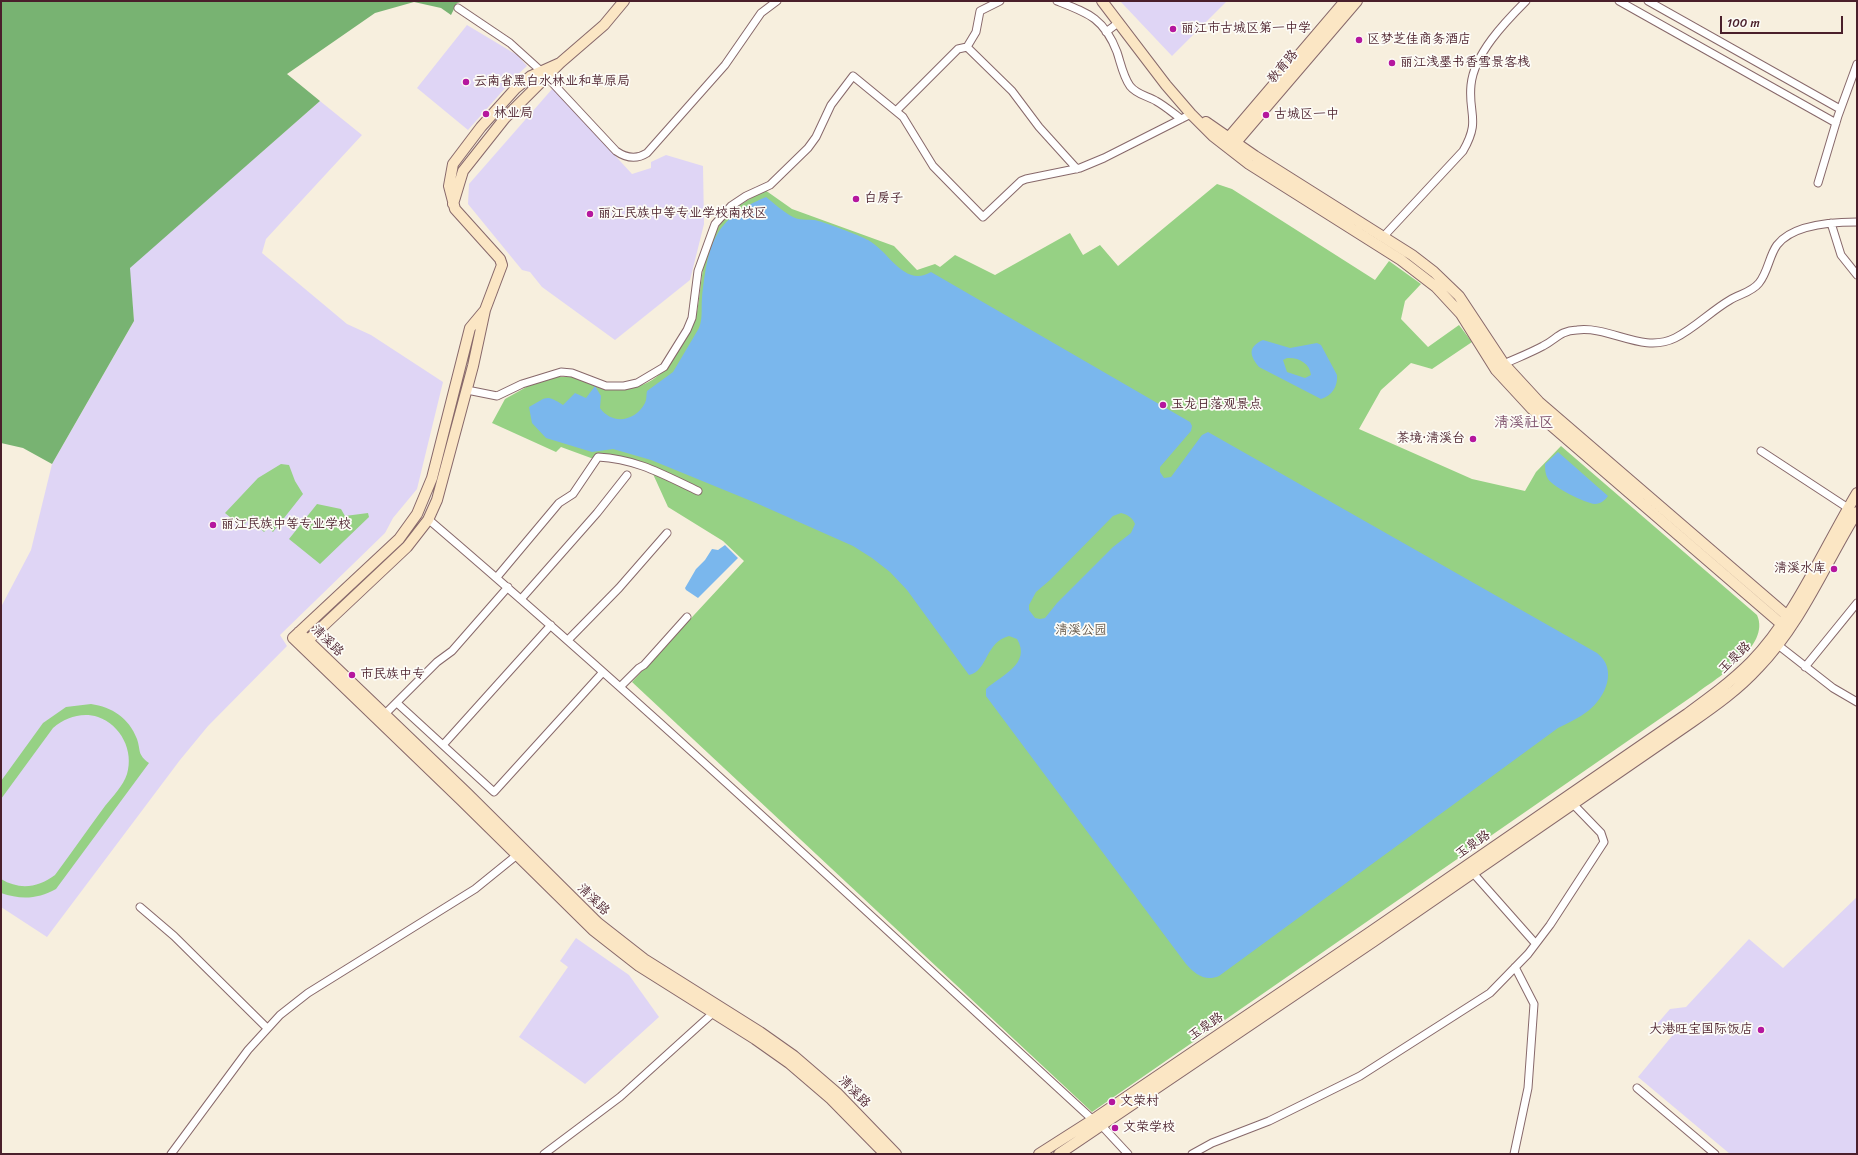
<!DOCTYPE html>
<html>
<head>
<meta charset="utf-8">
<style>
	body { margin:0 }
	#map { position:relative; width:1858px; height:1155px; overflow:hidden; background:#f7efde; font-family:Sriracha,sans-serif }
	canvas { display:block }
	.frame { position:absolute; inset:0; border:2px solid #4a1f2b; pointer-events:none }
	.scale { position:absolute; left:1720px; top:16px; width:123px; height:18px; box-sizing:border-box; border:2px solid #4a1f2b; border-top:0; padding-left:5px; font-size:12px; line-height:14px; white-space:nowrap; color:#4a1f2b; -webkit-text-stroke:3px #fdfcf7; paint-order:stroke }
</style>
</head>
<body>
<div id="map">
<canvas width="1858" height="1155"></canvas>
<div class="frame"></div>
<div class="scale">100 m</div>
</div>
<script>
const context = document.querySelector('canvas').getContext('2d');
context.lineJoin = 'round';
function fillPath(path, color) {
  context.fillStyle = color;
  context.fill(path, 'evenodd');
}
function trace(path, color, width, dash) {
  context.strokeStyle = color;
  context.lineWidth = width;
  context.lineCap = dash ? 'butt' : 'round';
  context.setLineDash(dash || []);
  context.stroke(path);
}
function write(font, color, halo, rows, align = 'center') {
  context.font = font + ' Sriracha,"LXGW WenKai TC",sans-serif';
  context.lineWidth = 3.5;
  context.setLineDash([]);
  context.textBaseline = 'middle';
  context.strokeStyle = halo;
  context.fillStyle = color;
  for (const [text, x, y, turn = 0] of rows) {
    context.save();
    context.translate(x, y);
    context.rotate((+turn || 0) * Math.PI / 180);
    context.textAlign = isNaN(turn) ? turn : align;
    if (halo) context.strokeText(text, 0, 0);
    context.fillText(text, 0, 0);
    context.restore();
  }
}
const built = new Path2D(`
	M1120,1h107l-55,55z
	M467,25l50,30 10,11 -12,11 -47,53 -51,-42z
	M553,88l79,86 19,-6v-6l15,-7 37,11 1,58 -14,56 -75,60 -73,-53 -12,-15 -8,-2 -54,-66 1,-20z
	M320,101l42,34 -96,104 -4,14 85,71 24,11 72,47 -26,107 -24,29 -8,15 -105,102 7,11 -79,80 -28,34 -133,177 -46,-30v-300l30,-57 21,-86 82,-143 -5,-53z
	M1857,897v257h-127l-92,-77 34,-41 -15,-12 13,-15 16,-2 63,-68 34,29z
	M576,938l53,37 30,42 -74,67 -66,-47 49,-70 -8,-6z`);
const green = new Path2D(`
	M1217,184l15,5 143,91 14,-19 32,23 -16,17 -4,18 27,28 31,-22 13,17 -40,27 -21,-6 -30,27 -22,39 113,50 53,12 11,-19 25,-26 196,169c14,31 -40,63 -60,78l-605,419 -460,-430 112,-121 -21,-20 -55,-34 -15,-33 -16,-8 -46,-8 -30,-11 -5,5 -64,-29 13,-24 25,-14 27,-8h16l51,12c31,-3 45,-21 59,-46 6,-10 11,-20 14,-31 5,-27 4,-54 18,-79 11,-22 30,-31 50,-43l27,19 102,37 23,24 18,-6 5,3 15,-12 40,20 75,-42 13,22 17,-10 18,21z
	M281,464l8,1 6,16 8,13 -30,38 -5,-4 -4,4 -5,-5 1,-1 -3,-3 2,-3 -6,-5 -11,12 -17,-14 33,-35z
	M317,504l24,5 4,7 23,-3 1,4 -49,47 -31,-25z
	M91,704c21,3 38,14 46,35 4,12 0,15 12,24l-93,126c-18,10 -35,11 -55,4v-14c18,11 37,9 54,-4 17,-23 33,-46 50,-69 8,-10 18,-20 22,-32 7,-23 -6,-49 -29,-57 -16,-5 -32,0 -45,11l-52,71v-18l42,-58 23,-16z`);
const forest = new Path2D(`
	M1,1h464l-8,2 -6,12 -10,-7 -27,-6 -39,11 -88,61 33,27 -190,167 4,53 -82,143 -29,-16 -22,-5z`);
const water = new Path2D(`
	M766,197c8,6 17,15 27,20 7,4 13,2 21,3 8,1 47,16 54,20 21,11 36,48 63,32l259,150 2,4 -1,5 -31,36v5l4,6 7,-1 31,-42 6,-3 389,221c21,16 9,44 -9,58 -9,7 -20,12 -30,17l-339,248c-14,6 -24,-2 -33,-12l-200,-268v-7c14,-13 46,-25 31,-50l-8,-3c-24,6 -21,35 -40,39l-62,-85 -17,-18 -18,-14 -19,-12 -97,-43 -105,-43 -38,-11 -21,3 -46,-14 -14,-15 -3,-16c18,-10 17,-13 34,-2l12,-12 11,5 9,-12 6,10 -1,12c12,17 35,14 45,-5 2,-4 1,-8 2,-12l26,-19 26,-44c4,-10 2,-19 3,-30 6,-53 11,-79 64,-101zM1121,513c7,2 11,4 14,11l-4,9 -18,14 -56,56 -12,15 -5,1 -5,-1 -6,-8v-5l7,-13 14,-12 63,-64z
	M1263,340l27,8 27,-5 4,2 16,30c1,11 -5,21 -16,24l-62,-32c-9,-11 -12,-20 4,-27zM1287,358c11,-1 23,5 24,17l-6,3 -18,-6 -4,-12z
	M1558,452l50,44c-3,4 -7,8 -13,8 -10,-1 -41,-16 -47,-25 -3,-5 -3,-10 -3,-15z
	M725,545l13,13 -40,40 -12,-8 -1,-2 11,-19 9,-9 7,-11 6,1z`);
const street = new Path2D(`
	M1057,1c31,12 47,17 60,51 4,12 6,24 13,34 7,9 18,10 26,15 9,5 17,12 25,18
	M1619,1l217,122
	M1648,1l192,108
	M458,8l52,35 31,28
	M1106,32l12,-9
	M967,47l9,-15 4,-21 20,-10
	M546,76l70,75c10,7 20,9 31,2l78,-88 36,-52 16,-12
	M896,111l62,-62 9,-2 45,44 27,36 38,42
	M1818,183l20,-67 19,-52
	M1831,223l10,32 16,20
	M1383,237l80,-86c18,-31 5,-37 8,-66 3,-31 34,-63 55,-84
	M1504,364c13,-6 26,-11 39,-18 14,-7 16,-15 34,-16 34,-4 65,24 98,8 20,-10 36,-27 55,-38 10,-6 22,-8 29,-17 9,-11 10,-27 18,-38 16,-21 57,-23 80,-23
	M467,390l30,6 25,-12 39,-12 11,1 34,13h18l13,-3 27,-16 23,-37 5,-12 6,-47 17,-47 16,-18 15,-10 24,-11 38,-37 8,-11 15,-32 22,-29 50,41 30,49 50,51 38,-36 5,-2 54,-11 24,-10 87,-44
	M1761,451l87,57
	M428,519c227,194 445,399 665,601
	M497,577l62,-74 14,-9 25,-37c39,2 66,18 100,34
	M522,598l75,-85 30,-38
	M568,640l51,-52 48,-55
	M1778,645l55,43 24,14
	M1805,667l52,-64
	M620,687l19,-19 5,-3 43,-48
	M397,703l97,89 109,-120
	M385,714l52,-52 15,-11 56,-64
	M443,745l108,-120
	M1473,873l62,70
	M140,907l34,29 93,92
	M1637,1088l78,66
	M1102,1126l26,28
	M171,1154l77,-104 32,-35 28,-22 167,-104 42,-34
	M544,1154l76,-57 93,-84
	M1192,1154l20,-11 57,-22 91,-45 130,-83 38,-39 22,-29 54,-83 -3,-9 -28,-29
	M1514,1154l14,-66 6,-84 -19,-37`);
const secondary = new Path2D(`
	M1102,1l64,84 25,29 22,22 36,28 152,96 35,27 25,27 35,56 36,39 254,219
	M1206,122l49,34 157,99 22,17 25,24 45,68 35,38 252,217
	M1224,143l121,-142
	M1232,147l125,-146
	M453,204l10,-33 42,-53 55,-55 44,-38 20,-24
	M485,310l-15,18 -38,150 -15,36 -18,25 -106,99 168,162 132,130 46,36 116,73 34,24 42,36 54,55
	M299,632l168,161 131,130 46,36 116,73 34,24 43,37 59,61
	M304,644l103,-97 21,-27 9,-20 36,-134 12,-56 17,-45 -2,-6 -45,-50 -6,-23 4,-22 28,-37 35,-39 15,-12 29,-13
	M1039,1154l58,-37 272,-184 318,-219c22,-16 44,-32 64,-52 44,-45 73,-114 106,-169
	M1059,1154l315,-213 318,-219c23,-16 47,-33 66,-54 43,-44 67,-104 99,-156`);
const markers = [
	[1173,29,4,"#b5179e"],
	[1359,40,4,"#b5179e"],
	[1392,63,4,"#b5179e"],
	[466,82,4,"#b5179e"],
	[486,114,4,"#b5179e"],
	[1266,115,4,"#b5179e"],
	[856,199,4,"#b5179e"],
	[590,214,4,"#b5179e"],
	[1163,405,4,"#b5179e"],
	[1473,439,4,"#b5179e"],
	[213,525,4,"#b5179e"],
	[1834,569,4,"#b5179e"],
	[352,675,4,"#b5179e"],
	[1761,1030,4,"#b5179e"],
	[1112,1102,4,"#b5179e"],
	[1115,1128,4,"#b5179e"]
];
const poiNames = [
	["丽江市古城区第一中学",1181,29],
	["区梦芝佳商务酒店",1367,40],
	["丽江浅墨书香雪景客栈",1400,63],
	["云南省黑白水林业和草原局",474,82],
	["林业局",494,114],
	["古城区一中",1274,115],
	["白房子",864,199],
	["丽江民族中等专业学校南校区",598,214],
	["玉龙日落观景点",1171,405],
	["茶境·清溪台",1465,439,"right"],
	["丽江民族中等专业学校",221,525],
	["清溪水库",1826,569,"right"],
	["市民族中专",360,675],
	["大港旺宝国际饭店",1753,1030,"right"],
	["文荣村",1120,1102],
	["文荣学校",1123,1128]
];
const streetNames = [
	["教育路",1283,67,-50],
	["清溪路",327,641,44],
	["玉泉路",1735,658,-44],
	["玉泉路",1473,845,-35],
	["清溪路",593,900,44],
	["玉泉路",1206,1027,-34],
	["清溪路",854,1092,45]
];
const parkNames = [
	["清溪公园",1081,631]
];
const quarterNames = [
	["清溪社区",1524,423]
];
fillPath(built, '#dfd5f5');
fillPath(green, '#96d184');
fillPath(forest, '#78b372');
fillPath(water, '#7ab7ed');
trace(street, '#87686a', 9);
trace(secondary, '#87686a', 12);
trace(street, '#fff', 7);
trace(secondary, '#fbe6c4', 10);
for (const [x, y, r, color] of markers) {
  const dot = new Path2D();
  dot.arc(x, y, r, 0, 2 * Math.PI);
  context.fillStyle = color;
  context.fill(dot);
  trace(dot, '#fdfcf7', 1.5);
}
write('13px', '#4a1f2b', '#fdfcf7', poiNames, 'left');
write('13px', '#4a1f2b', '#fdfcf7', streetNames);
write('13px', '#615446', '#fdfcf7', parkNames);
write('15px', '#7c4e69', '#fdfcf7', quarterNames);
</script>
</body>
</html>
